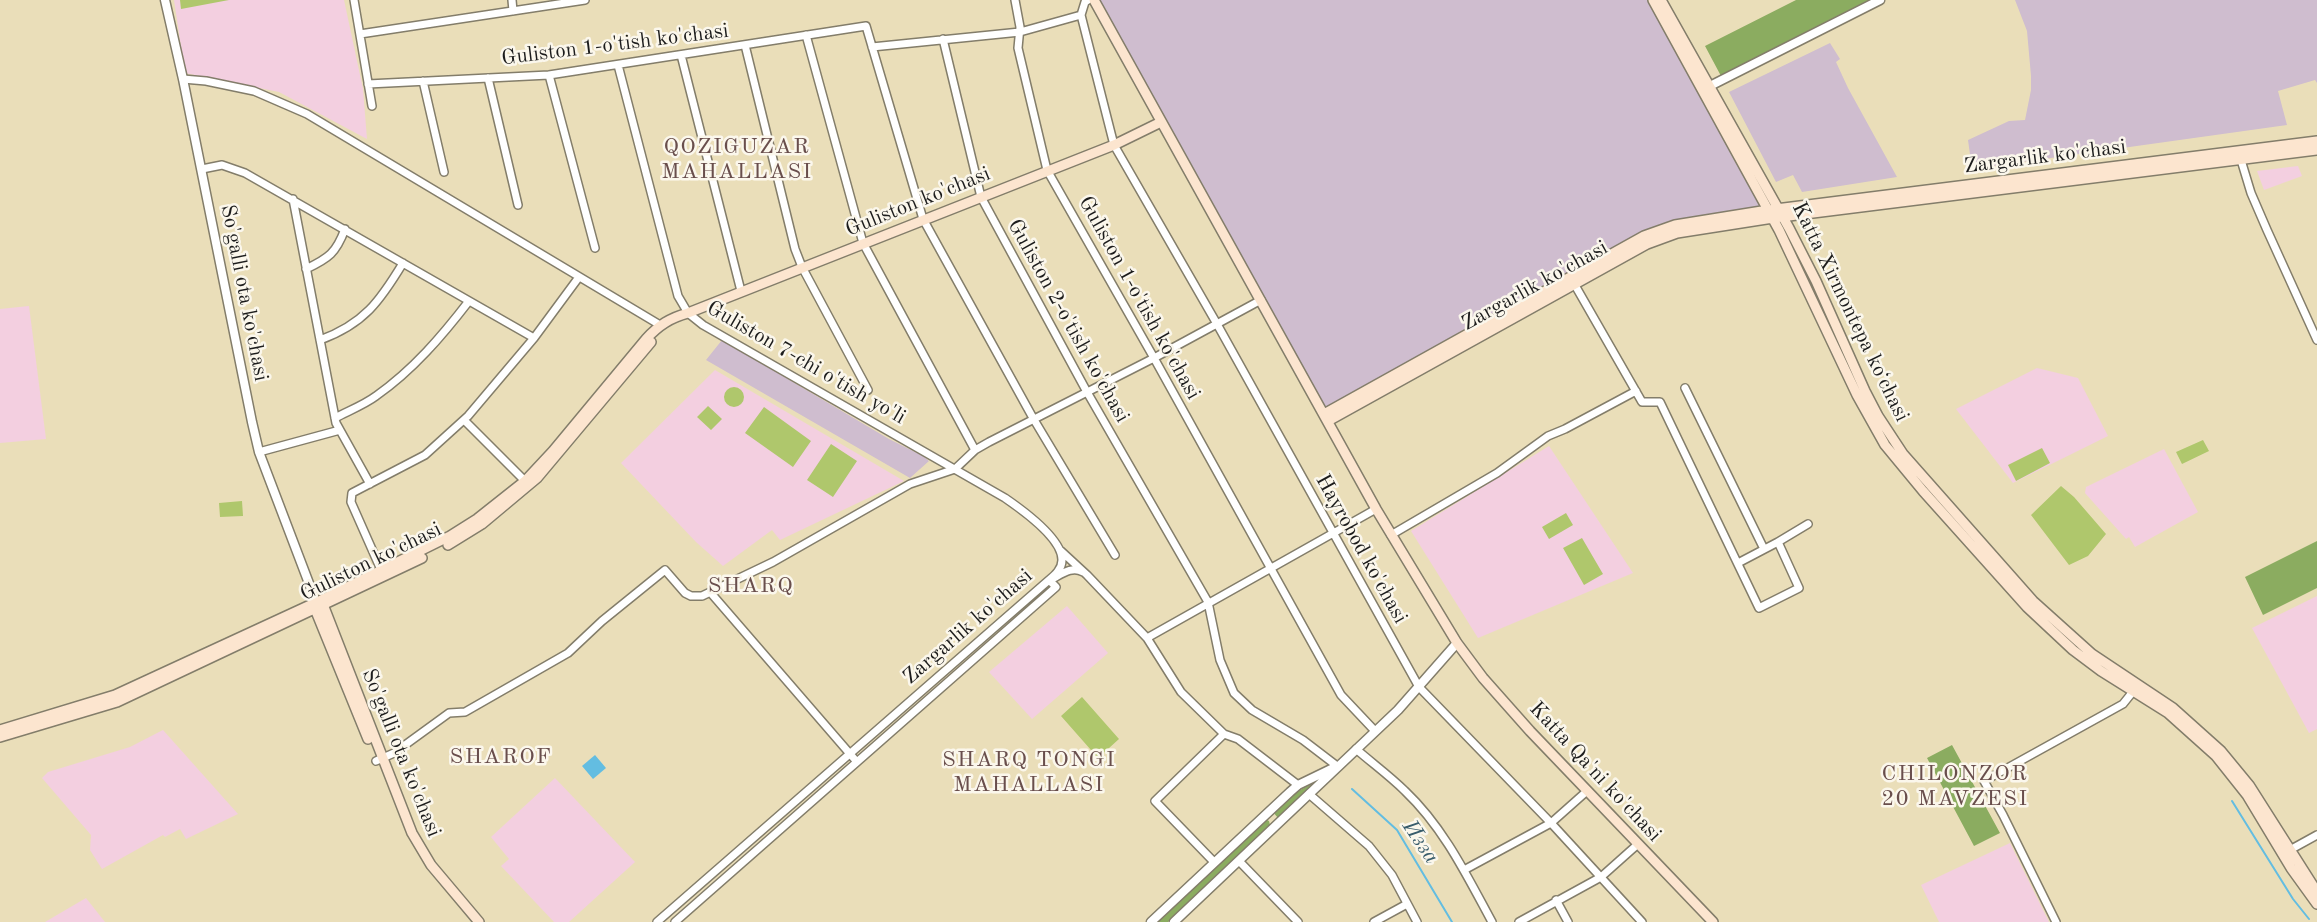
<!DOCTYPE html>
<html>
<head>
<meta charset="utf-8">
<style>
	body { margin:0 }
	canvas { display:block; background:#eadeb9 }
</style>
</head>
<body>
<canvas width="2317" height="922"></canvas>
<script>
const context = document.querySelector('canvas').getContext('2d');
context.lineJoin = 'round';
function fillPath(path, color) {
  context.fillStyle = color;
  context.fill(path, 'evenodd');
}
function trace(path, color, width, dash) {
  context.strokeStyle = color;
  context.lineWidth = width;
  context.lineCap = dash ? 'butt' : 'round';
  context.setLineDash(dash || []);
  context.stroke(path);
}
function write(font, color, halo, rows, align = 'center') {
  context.font = font + ' "Old Standard TT",serif';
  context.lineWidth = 5;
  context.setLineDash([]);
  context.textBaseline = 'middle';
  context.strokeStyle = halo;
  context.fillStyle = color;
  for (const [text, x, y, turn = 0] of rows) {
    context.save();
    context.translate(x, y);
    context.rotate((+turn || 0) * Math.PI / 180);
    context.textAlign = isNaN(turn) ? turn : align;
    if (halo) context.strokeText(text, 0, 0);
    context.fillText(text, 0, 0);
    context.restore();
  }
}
const built = new Path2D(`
	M174,0h170l19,89 4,50 -88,-47 -94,-19z
	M2298,166l4,10 -38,14 -7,-19z
	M29,306l17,133 -46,4v-134z
	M2037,368l41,10 30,58 -95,47 -57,-74z
	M715,370l189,111 -124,59 -8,-10 -49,36 -27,-24 -75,-79z
	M1549,446l84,127 -155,65 -67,-107z
	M2164,449l34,63 -63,35 -6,-10 -3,2 -41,-46 1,-6z
	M2317,596v133l-8,4 -57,-105z
	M1067,606l41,47 -76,66 -43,-47z
	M163,730l75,84 -52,25 -6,-10 -15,8 -2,-2 -61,34 -12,-19 1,-15 -49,-57 6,-6 82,-25z
	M555,778l80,84 -66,60h-15l-53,-56 8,-7 -18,-22z
	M2010,843l39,79h-110l-18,-37z
	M86,898l19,24h-60z`);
const industrial = new Path2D(`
	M1094,0h559l115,210 -93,15 -351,189z
	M2015,0h302v83l-2,-3 -37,11 9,34 -315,44 -4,-29 41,-19 16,-1 6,-30v-14l-4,-45z
	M1830,43l10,16 -4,3 12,26 49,89 -95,15 -9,-17 -17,7 -47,-90z
	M722,340l167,99 34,17 6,5 -19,17 -204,-118z`);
const green = new Path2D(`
	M180,0h49l-48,9z
	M724 397a10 10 0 1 1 20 0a10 10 0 1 1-20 0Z
	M708,406l14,13 -11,11 -14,-13z
	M764,407l47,34 -18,26 -48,-34z
	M2203,440l6,11 -27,13 -6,-12z
	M831,444l26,17 -24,36 -26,-17z
	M2042,448l8,15 -34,18 -8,-16z
	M2061,486l13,11 32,37 -18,22 -19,9 -38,-50z
	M242,501l1,15 -23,1 -1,-14z
	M1566,513l7,12 -24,14 -7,-12z
	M1582,538l21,36 -19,11 -21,-37z
	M1082,697l37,42 -21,19 -37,-42z`);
const forest = new Path2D(`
	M1796,0h74l-149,76 -16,-30z
	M2317,541v47l-54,27 -18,-38z
	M1952,745l48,88 -26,13 -47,-88z
	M1315,782l-37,36 -5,-6 18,-17z
	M1265,819l4,2 1,4 -102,97h-11z`);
const water = new Path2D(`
	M595,755l11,13 -13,11 -11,-13z`);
const stream = new Path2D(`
	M1352,789l45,41 55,92
	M2232,801l61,98 16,20`);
const minor = new Path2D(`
	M354,0l18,106
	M512,0l1,11
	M1015,0l5,27 -2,21 29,122 107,188 187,337 34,36
	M1081,15l33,130 103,179 202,363 132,136 91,99
	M360,34l225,-34
	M806,35l57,208 112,207
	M943,39l38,158 106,195 121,210 12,58 14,33 18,17 51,30 34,26
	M745,45l50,204 7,18 66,123
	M872,47l148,-15 61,-17 4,-13 3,-2
	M681,55l60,236
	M618,65l60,231 10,17 15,12 302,173c16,11 57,40 57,62 0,9 -7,15 -13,20l-392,342
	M549,75l46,173
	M488,78l30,127
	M183,79l23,2 48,10 53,23 353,211
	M423,81l21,91
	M368,84l181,-9 317,-49 57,193 110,199 82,137
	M2241,160l10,33 16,37 50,110
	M202,169l20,-4 23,8 289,165
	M293,199l43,224 34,61
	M306,269c23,-11 30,-16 39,-40
	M1572,280l70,122h18l99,206 40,-20 -21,-46 30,-18
	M320,340c44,-16 60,-39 83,-77
	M1685,388l79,161
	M335,418c13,-7 29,-13 41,-22 37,-26 66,-60 93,-95
	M464,420l64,64
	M259,452l81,-22
	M1391,535l106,-62 51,-37 17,-7 71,-38
	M1061,551l26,24 60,63 34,54 43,42 14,5 60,46
	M1738,563l40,-21
	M382,572l-31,-70 1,-9 73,-38 43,-39 66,-78 45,-61
	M1054,578c9,-5 19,-12 29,-6
	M710,592l147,170
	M1147,638l229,-129
	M1356,749c16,14 34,27 49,42 39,37 62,85 87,131
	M376,761l18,-8 55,-40 16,-1 103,-59 34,-32 63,-51 20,23 6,3h11l71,-34 137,-78 45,-15 20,-19 14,-8 165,-84 107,-58
	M1309,794l60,52 23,29 25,47
	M2288,851l29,-16
	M1239,861l59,61
	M1214,862l-59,-61 69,-67
	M1464,870l87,-47 36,-32
	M1556,900l12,22
	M675,922l381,-335 -7,-7
	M1374,922l33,-18
	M1519,922l82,-45 37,-33
	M2056,922l-53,-107 -19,-34 139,-77 12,-15`);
const tertiary = new Path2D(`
	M165,0l18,79 69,343 7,30 51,134 3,17
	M1704,89l176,-89
	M1151,922l139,-130 8,-7 33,-16
	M1174,922l224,-212 59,-67`);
const secondary = new Path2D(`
	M1094,0l282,509 81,134 26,35 47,53 183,191
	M1653,0l126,230 78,165 28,50 38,46 104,116 46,43 28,21 67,42 48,43 31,39 44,73 26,36
	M1661,0l128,228 27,53 49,110 13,25 25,38 130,147 59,53 81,54 48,43 28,34 68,107
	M1324,414l320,-178 31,-11 93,-15 549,-69
	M1328,421l319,-177 30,-11 96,-15 544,-68
	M448,545l34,-21 55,-46 114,-136
	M322,602l90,231 19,32 48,57
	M313,604l55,135
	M0,730l115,-35 206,-95 129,-64 27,-17 48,-38 28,-30 93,-112c13,-14 24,-21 42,-26l426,-168 47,-23
	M0,737l117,-35 305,-144`);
const streetNames = [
	["Guliston 1-o'tish ko'chasi",615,45,-7],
	["Zargarlik ko'chasi",2045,157,-7],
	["Guliston ko'chasi",918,202,-22],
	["Zargarlik ko'chasi",1535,286,-29],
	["So'galli ota ko'chasi",244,293,79],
	["Guliston 1-o'tish ko'chasi",1139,298,61],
	["Katta Xirmontepa koʻchasi",1850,312,64],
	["Guliston 2-o'tish ko'chasi",1068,321,61],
	["Guliston 7-chi o'tish yo'li",806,363,30],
	["Hayrobod ko'chasi",1361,549,61],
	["Guliston ko'chasi",371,562,-26],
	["Zargarlik ko'chasi",968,627,-41],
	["So'galli ota ko'chasi",401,753,68],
	["Katta Qa'ni ko'chasi",1595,772,47]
];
const neighbourhoodNames = [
	["QOZIGUZAR",737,147],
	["MAHALLASI",737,172],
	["SHARQ",751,586],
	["SHAROF",501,757],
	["SHARQ TONGI",1029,760],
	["MAHALLASI",1029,785],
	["CHILONZOR",1955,774],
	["20 MAVZESI",1955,799]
];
const waterNames = [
	["Изза",1420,842,56]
];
fillPath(built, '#f3cfe0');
fillPath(industrial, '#cfbdcf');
fillPath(green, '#afc76c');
fillPath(forest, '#8bac60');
fillPath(water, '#63bde1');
trace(stream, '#63bde1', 2);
trace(minor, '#837d6a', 10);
trace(tertiary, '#837d6a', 11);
trace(secondary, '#837d6a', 12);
trace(minor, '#fff', 7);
trace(tertiary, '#fff', 8);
trace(secondary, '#fce5cf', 9);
write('21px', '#1c1c1c', '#fbf7ec', streetNames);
context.letterSpacing = '1.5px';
write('22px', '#694e4c', '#fbf7ec', neighbourhoodNames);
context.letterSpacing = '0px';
write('italic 22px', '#385c6b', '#fbf7ec', waterNames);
</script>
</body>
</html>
